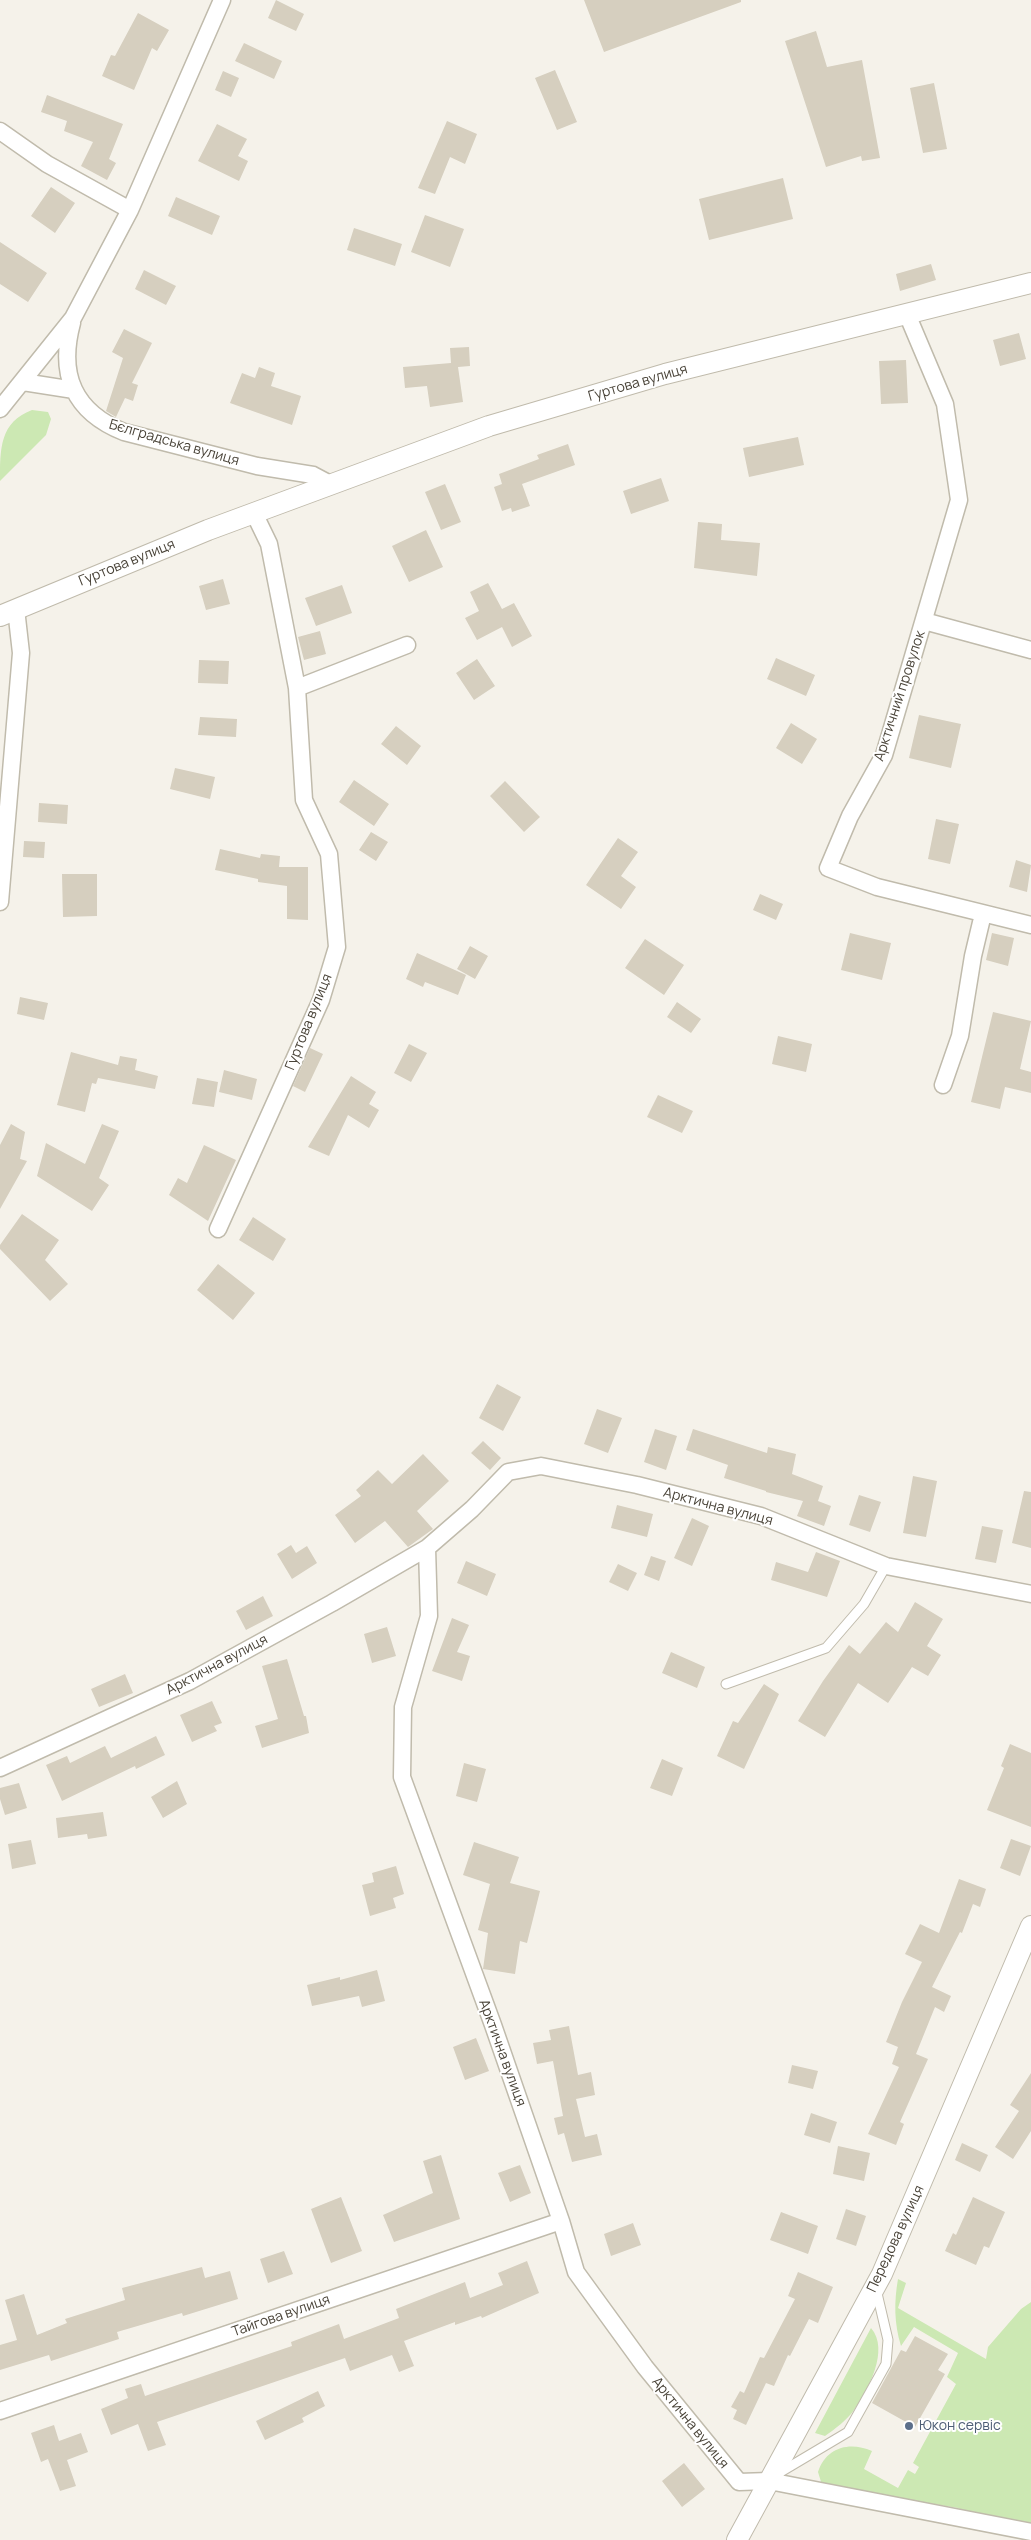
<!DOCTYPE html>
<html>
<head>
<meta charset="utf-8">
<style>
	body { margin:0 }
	canvas { display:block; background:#f5f2ea }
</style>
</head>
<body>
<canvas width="1031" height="2540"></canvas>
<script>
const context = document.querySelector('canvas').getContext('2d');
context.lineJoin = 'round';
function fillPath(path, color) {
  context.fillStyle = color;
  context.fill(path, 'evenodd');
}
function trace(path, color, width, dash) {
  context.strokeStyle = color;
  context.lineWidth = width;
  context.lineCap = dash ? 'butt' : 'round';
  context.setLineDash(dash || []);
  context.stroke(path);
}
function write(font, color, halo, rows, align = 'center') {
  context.font = font + ' Manrope,sans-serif';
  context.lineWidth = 4;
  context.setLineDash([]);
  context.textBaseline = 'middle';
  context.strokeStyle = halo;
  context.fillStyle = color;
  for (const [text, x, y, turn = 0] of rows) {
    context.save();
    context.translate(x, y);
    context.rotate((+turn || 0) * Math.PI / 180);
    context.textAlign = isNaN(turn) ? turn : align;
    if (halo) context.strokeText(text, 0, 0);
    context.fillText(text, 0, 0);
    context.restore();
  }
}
const green = new Path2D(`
	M32,410l16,2 3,7 -5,16 -46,46c0,-33 0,-59 32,-71z
	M898,2279l8,4 -8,25 88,51 2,-12 33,-38 10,-7v221l-62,-10 -11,-5 -136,-23 -4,-13c8,-25 32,-31 54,-21l-8,18 34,19 10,-18 7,4 4,-7 -6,-4 43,-79 -9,-7 11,-24 -44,-26 -13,19c-7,-23 -7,-44 -3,-67z
	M871,2328c19,22 -3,62 -17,82 -7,10 -19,19 -29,26l-10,-3z`);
const building = new Path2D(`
	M276,0l28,14 -8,17 -28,-13z
	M584,0h157v2l-137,50z
	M138,13l31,17 -12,21 -5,-3 -18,42 -32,-14 9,-21 4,1z
	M816,31l11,36 35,-7 18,98 -18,3 -1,-5 -35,11 -41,-126z
	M244,43l38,18 -8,18 -39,-18z
	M555,70l22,52 -20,8 -22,-52z
	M223,71l16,7 -8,19 -16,-7z
	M934,83l13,66 -24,4 -13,-65z
	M47,95l76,29 -14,35 7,4 -9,17 -26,-14 12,-24 -29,-11 3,-10 -26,-9z
	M447,121l30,13 -12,30 -15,-7 -15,37 -17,-6z
	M217,124l30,15 -9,17 10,5 -9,20 -41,-20z
	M783,178l10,41 -84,21 -10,-41z
	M51,187l24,16 -20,30 -24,-17z
	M176,197l44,19 -8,19 -44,-19z
	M425,215l39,14 -14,38 -39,-15z
	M354,228l48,16 -7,22 -48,-16z
	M0,242l47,31 -19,29 -28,-18z
	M931,264l5,16 -36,11 -4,-17z
	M144,270l32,16 -10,19 -31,-16z
	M124,329l28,14 -20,40 6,2 -5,16 -8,-3 -9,19 -10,-6 17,-53 -11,-6z
	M1019,333l7,26 -26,7 -7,-26z
	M469,347l1,19 -12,1 5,35 -33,5 -3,-21 -22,2 -2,-21 48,-4 -1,-15z
	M906,360l2,43 -27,1 -2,-43z
	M259,367l16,6 -4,13 30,10 -9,29 -62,-22 12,-30 13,5z
	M798,437l6,28 -55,12 -6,-29z
	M568,444l7,21 -53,19 8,22 -18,6 -1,-4 -9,3 -8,-24 8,-3 -3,-10 40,-15 -2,-4z
	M661,478l8,23 -38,13 -8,-23z
	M445,484l16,38 -20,8 -16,-38z
	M698,522l24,2 -1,16 39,3 -3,33 -63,-8z
	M426,530l17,37 -34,15 -17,-36z
	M223,579l7,25 -24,6 -7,-24z
	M488,583l14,26 12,-6 18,33 -20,11 -10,-20 -25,13 -12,-22 14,-7 -9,-19z
	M342,585l10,28 -36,13 -11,-28z
	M320,631l6,23 -22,6 -6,-23z
	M776,658l39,17 -9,21 -39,-17z
	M477,659l18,27 -21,14 -18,-27z
	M199,660l30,1 -1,23 -30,-1z
	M919,715l42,9 -10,44 -42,-10z
	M200,717l37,2 -1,18 -38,-2z
	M791,723l26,16 -15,25 -26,-16z
	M396,726l25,20 -14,19 -26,-21z
	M175,768l40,9 -5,22 -40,-10z
	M354,780l35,24 -15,22 -35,-24z
	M505,781l35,36 -16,15 -34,-36z
	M39,803l29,2 -1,19 -29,-2z
	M936,819l23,5 -9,40 -22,-5z
	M371,832l17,10 -12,19 -17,-11z
	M618,838l20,14 -17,24 15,11 -15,22 -35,-24z
	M24,841l21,1 -1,16 -21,-1z
	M220,849l40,9 1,-4 19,2 -1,11h29v53l-21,-1v-33l-29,-4v-3l-43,-9z
	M1016,860l15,5 -4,27 -18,-5z
	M62,874h35v42l-34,1z
	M760,894l23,10 -7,16 -23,-10z
	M850,933l41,10 -9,37 -41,-10z
	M992,933l22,5 -6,28 -22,-6z
	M645,939l39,26 -20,30 -39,-27z
	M470,946l18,10 -13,23 -18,-10z
	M417,953l49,22 -8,20 -33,-13 -2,5 -17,-8z
	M20,997l28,6 -4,17 -27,-6z
	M677,1002l24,17 -10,14 -24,-16z
	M993,1012l38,9 -11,48 11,3v21l-26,-6 -5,22 -29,-7z
	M778,1036l34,8 -6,28 -34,-8z
	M409,1044l18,9 -16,29 -17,-9z
	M310,1048l13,6 -18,38 -12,-6z
	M71,1052l47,13 2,-9 17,3 -2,11 23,6 -3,13 -57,-11 -2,6 -4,-1 -7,29 -28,-7z
	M224,1070l33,9 -5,21 -33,-8z
	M351,1076l25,16 -7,12 10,6 -10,18 -21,-13 -19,41 -21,-9z
	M197,1078l21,4 -4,25 -22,-3z
	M658,1095l35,16 -11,22 -35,-16z
	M11,1124l14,8 -5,27 7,2 -27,48v-64z
	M102,1124l17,7 -20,47 10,7 -17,26 -55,-35 9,-33 39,21z
	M204,1145l32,15 -28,61 -39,-26 9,-17 9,5z
	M22,1214l37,26 -14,20 23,24 -18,17 -50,-52v-4z
	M253,1217l33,22 -13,22 -34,-21z
	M218,1264l37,29 -22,27 -36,-30z
	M497,1384l24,13 -18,34 -24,-13z
	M597,1409l25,9 -14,35 -24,-9z
	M655,1429l22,7 -11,34 -22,-8z
	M693,1429l74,24 1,-6 28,7 -4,20 31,12 -5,15 13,5 -7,20 -27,-10 6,-15 -37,-9v-1l-42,-13 4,-13 -42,-15z
	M483,1441l18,17 -11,12 -19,-17z
	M423,1454l26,27 -32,30 16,18 -25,18 -23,-26 -30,22 -20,-28 26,-19 -5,-6 22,-20 14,14z
	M913,1476l24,5 -11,56 -23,-4z
	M1024,1491l7,1v56l-19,-5z
	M859,1495l22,7 -11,30 -21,-7z
	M617,1505l36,9 -6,23 -36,-9z
	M692,1518l17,8 -17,40 -18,-8z
	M982,1526l21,4 -7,33 -21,-4z
	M291,1545l5,8 11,-7 10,17 -25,16 -15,-25z
	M816,1552l24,9 -13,36 -56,-17 5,-18 32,10z
	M651,1556l15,5 -7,20 -15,-6z
	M466,1561l30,13 -9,22 -30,-13z
	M618,1564l19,9 -9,18 -19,-9z
	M263,1596l10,20 -27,14 -10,-19z
	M915,1602l28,17 -16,27 14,9 -13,21 -16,-9 -24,36 -30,-20 -33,54 -27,-16 25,-40 26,-36 11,9 26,-32 12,10z
	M452,1618l17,7 -12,27 13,4 -8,25 -30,-10z
	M387,1627l9,29 -24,7 -8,-29z
	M671,1652l34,15 -8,21 -35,-15z
	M287,1659l17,57h2l3,17 -47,15 -7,-22 23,-7 -16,-53z
	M125,1674l8,19 -34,14 -8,-18z
	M764,1684l15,10 -35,75 -27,-13 16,-35 5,2z
	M212,1701l10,22 -8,3 3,5 -25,11 -12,-27z
	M156,1736l9,19 -29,14 -1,-3 -73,35 -16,-36 21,-9 3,7 35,-17 6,12z
	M1010,1744l21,9v74l-44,-17 17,-42 -3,-2z
	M662,1759l21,9 -11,28 -22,-8z
	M464,1763l22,6 -9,33 -21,-6z
	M177,1781l10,23 -24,14 -12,-21z
	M19,1783l8,25 -22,7 -5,-16v-11z
	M103,1812l4,24 -19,3 -1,-5 -29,4 -2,-20z
	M1011,1839l20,7 -11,30 -20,-8z
	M31,1840l5,24 -24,5 -4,-25z
	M474,1842l45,15 -9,26 30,8 -13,52 -7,-2 -5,33 -32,-5 5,-36 -10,-3 12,-46 -27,-9z
	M396,1866l8,28 -11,4 3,10 -26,8 -8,-31 12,-3 -2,-9z
	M959,1879l27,10 -6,18 -7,-3 -11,29 -2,-1 -28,55 19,9 -7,16 -9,-5 -19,47 12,5 -28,63 4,2 -8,21 -28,-11 31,-67 -7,-3 6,-17 -12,-5 16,-40 20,-40 -17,-8 15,-30 19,9z
	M377,1970l8,31 -23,6 -3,-11 -47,10 -5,-21 33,-8v3z
	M569,2026l9,49 13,-3 4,23 -19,4 9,38 12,-3 5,21 -30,7 -8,-29 -6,2 -4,-17 9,-2 -10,-55 -16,3 -4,-21 18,-3 -2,-10z
	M476,2038l13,33 -24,9 -12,-33z
	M792,2065l26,6 -5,18 -25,-6z
	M1031,2073v58l-18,28 -18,-12 24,-36 -9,-6z
	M811,2113l26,9 -7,21 -26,-8z
	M962,2143l26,12 -8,17 -25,-12z
	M838,2146l32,7 -6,28 -31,-7z
	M441,2155l19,64 -66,23 -11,-27 50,-22 -10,-32z
	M520,2165l11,28 -21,9 -12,-29z
	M341,2197l21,54 -31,12 -20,-54z
	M973,2197l32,15 -16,36 -5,-2 -8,19 -31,-14 8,-18 3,2z
	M846,2209l20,7 -10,30 -20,-7z
	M781,2212l37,14 -10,28 -38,-14z
	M633,2223l8,22 -30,11 -7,-22z
	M284,2251l9,23 -25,9 -8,-24z
	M527,2261l12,32 -57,25 -1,-2 -26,9v-3l-51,19 10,25 -15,6 -7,-17 -42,16 -5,-13 -188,64 9,23 -18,6 -10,-27 -27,11 -10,-26 27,-11 -3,-9 16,-5 4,12 147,-50 -1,-4 48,-18 5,15 55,-21 -3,-9 69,-27 5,16 33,-13 -5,-12z
	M202,2267l3,11 25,-7 8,28 -55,17 -1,-3 -65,19 2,7 -68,22 -2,-6 -49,15v-25l17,-5 -12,-40 19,-6 13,41 30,-12 -2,-4 60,-19 -3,-12z
	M798,2272l35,15 -15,36 -9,-4 -19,37 -2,-1 -14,31 -8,-3 -20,42 -13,-6 4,-9 -6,-3 9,-16 4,2 16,-36 4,1 31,-59 -7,-3z
	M915,2336l33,18 -10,16 7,4 -30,53 -43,-24 29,-53 5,2z
	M318,2391l7,15 -23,12 2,4 -39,18 -9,-19z
	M54,2425l5,16 22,-8 7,19 -21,8 9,26 -16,5 -12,-32 -7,3 -10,-29z
	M684,2463l21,26 -23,18 -20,-26z`);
const service = new Path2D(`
	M726,1684l100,-36 38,-44 22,-38
	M779,2473l69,-41 38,-68 2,-24 -12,-51`);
const minor = new Path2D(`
	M0,131l47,33 83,46
	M907,314l38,90 14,96 -75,255 -34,61 -22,52 49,19 154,38
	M72,323c-14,52 2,89 52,109l133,34 56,9 17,9
	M23,382l51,8
	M0,409l73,-91 57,-108 92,-210
	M924,621l107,29
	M297,688l110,-43
	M0,902l21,-249 -5,-44
	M943,1085l17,-49 13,-80 10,-42
	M218,1229l103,-229 16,-53 -8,-93 -25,-54 -7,-112 -28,-144 -15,-31
	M427,1548l2,68 -26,91 -1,70 91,248 68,196 15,51 69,95 94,115 30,-1 262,51
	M0,1768l190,-87 142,-78 95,-55 45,-39 36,-37 33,-6 96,19 124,31 125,50 145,28
	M0,2411l561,-190`);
const tertiary = new Path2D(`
	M0,616l208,-86 281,-104 176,-52 366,-91
	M737,2540l145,-266 149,-348`);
const markers = [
	[909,2426,5,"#5c6f8a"]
];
const streetNames = [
	["Гуртова вулиця",638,383,-16],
	["Бєлградська вулиця",174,443,16],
	["Гуртова вулиця",127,563,-22],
	["Арктичний провулок",900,696,-72],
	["Гуртова вулиця",309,1022,-68],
	["Арктична вулиця",718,1507,15],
	["Арктична вулиця",217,1665,-28],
	["Арктична вулиця",502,2053,70],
	["Передова вулиця",896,2239,-65],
	["Тайгова вулиця",281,2316,-19],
	["Арктична вулиця",690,2423,51]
];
const serviceNames = [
	["Юкон сервіс",919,2426]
];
fillPath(green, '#cce8b3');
fillPath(building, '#d6cfbf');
trace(service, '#c0bbac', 11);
trace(minor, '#c0bbac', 19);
trace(tertiary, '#c0bbac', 22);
trace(service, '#fff', 9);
trace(minor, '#fff', 16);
trace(tertiary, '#fff', 20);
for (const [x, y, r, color] of markers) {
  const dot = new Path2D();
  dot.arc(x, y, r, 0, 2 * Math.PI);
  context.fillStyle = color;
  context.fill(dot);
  trace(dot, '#fff', 2);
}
write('14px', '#494338', '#fff', streetNames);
write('14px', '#4e5e75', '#fff', serviceNames, 'left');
</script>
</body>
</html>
